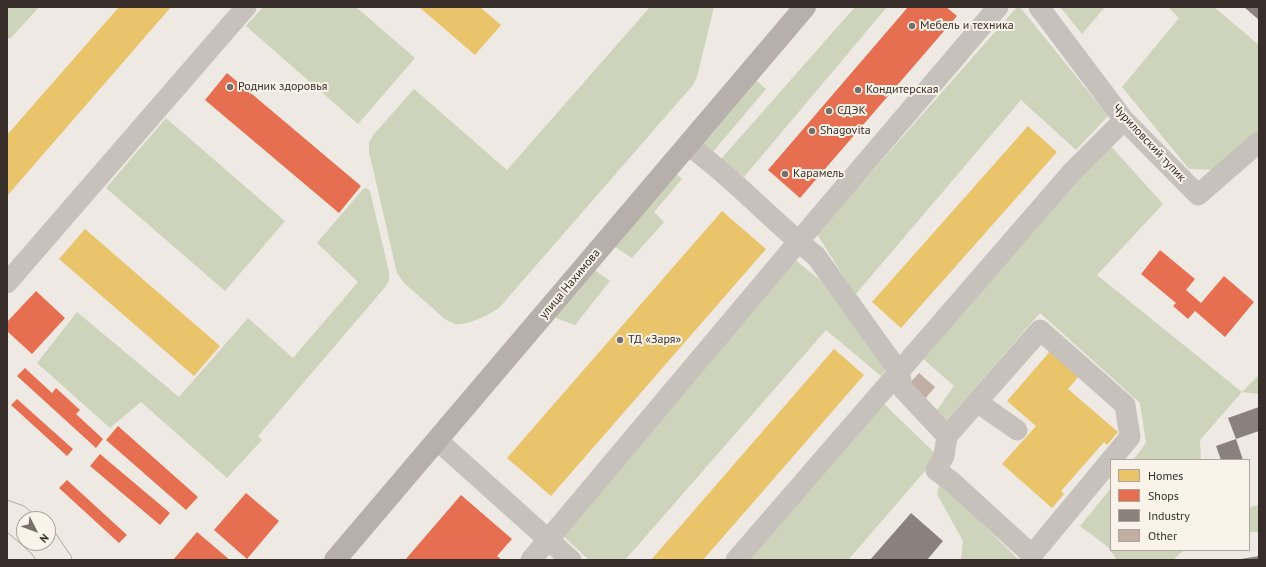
<!DOCTYPE html>
<html>
<head>
<meta charset="utf-8">
<style>
	body { margin:0 }
	#map { position:relative; width:1266px; height:567px; overflow:hidden; background:#eee9e2; font-family:"PT Sans",sans-serif }
	canvas { display:block }
	.frame { position:absolute; inset:0; border:8px solid #382e29; pointer-events:none }
	.legend { position:absolute; left:1110px; top:459px; width:140px; height:92px; box-sizing:border-box; background:#faf3ea; border:1px solid #aca49d; margin:0; padding:5px 7px; list-style:none; font-size:12px; color:#382e29 }
	.legend li { display:flex; align-items:center; gap:8px; height:20px }
	.legend b { width:20px; border:1px solid #aca49d }
	.north { position:absolute; left:16px; top:511px; width:40px; height:40px; box-sizing:border-box; background:#faf3ea; border:1px solid #aca49d; border-radius:50%; rotate:132deg; font-size:11px; font-weight:700; line-height:16px; text-align:center; color:#382e29 }
	.north::after { content:''; display:block; margin:auto; width:14px; height:18px; background:#786f6a; clip-path:polygon(50% 0,100% 100%,50% 72%,0 100%) }
</style>
</head>
<body>
<div id="map">
<canvas width="1266" height="567"></canvas>
<div class="frame"></div>
<ul class="legend">
<li><b style="height:11px;background:#e9c46a"></b>Homes</li>
<li><b style="height:11px;background:#e76f51"></b>Shops</li>
<li><b style="height:11px;background:#8a817c"></b>Industry</li>
<li><b style="height:11px;background:#c1aea4"></b>Other</li>
</ul>
<div class="north">N</div>
</div>
<script>
const context = document.querySelector('canvas').getContext('2d');
context.lineJoin = 'round';
function fillPath(path, color) {
  context.fillStyle = color;
  context.fill(path, 'evenodd');
}
function trace(path, color, width, dash) {
  context.strokeStyle = color;
  context.lineWidth = width;
  context.lineCap = dash ? 'butt' : 'round';
  context.setLineDash(dash || []);
  context.stroke(path);
}
function write(font, color, halo, rows, align = 'center') {
  context.font = font + ' "PT Sans",sans-serif';
  context.lineWidth = 4;
  context.setLineDash([]);
  context.textBaseline = 'middle';
  context.strokeStyle = halo;
  context.fillStyle = color;
  for (const [text, x, y, turn = 0] of rows) {
    context.save();
    context.translate(x, y);
    context.rotate((+turn || 0) * Math.PI / 180);
    context.textAlign = isNaN(turn) ? turn : align;
    if (halo) context.strokeText(text, 0, 0);
    context.fillText(text, 0, 0);
    context.restore();
  }
}
const green = new Path2D(`
	M7,7h32l-29,32 -3,-2z
	M263,7h93l59,51 -57,66 -112,-98z
	M650,7h64l-17,70 -4,8 -194,223c-10,7 -32,18 -44,16 -3,-1 -6,-3 -9,-4l-42,-37 -7,-10 -28,-121v-10l5,-8 40,-45 93,81z
	M855,7h32l-143,170 -23,-18z
	M1017,7h3l88,109 -32,34 -55,-50 -166,195 -38,-61z
	M1060,7h45l-23,27z
	M1168,7h46l45,38v85l-45,40 -25,-1 -67,-82 57,-69z
	M751,76l15,13 -54,64 -16,-12z
	M166,118l119,103 -60,70 -119,-103z
	M1108,143l55,61 -66,71 145,117 17,-17v19l-17,-2 -42,48 1,20h-68l13,-17 -6,-40 -100,-90 -93,107 -10,-10 17,-24 -33,-29z
	M674,172l8,7 -28,33 10,10 -32,36 -20,-13z
	M367,188l3,3 19,81v8l-3,6 -128,150 4,4 -35,38 -86,-76 -31,26 -73,-65 40,-51 102,85 69,-79 45,40 65,-76 -41,-39 46,-54z
	M794,259l26,21 67,88 -6,8 -55,-46 -201,230h-36l-26,-24z
	M592,268l18,13 -35,44 -22,-8z
	M882,402l56,54 -90,104h-103z
	M940,482l79,78h-58l2,-19 -26,-47z
	M1111,488v62h73l-11,10h-56l-9,-13 -28,-21z
	M1259,505v27h-10v-23l4,-3z`);
const homes = new Path2D(`
	M119,7h52l-164,189v-61z
	M419,7h61l21,18 -26,30z
	M1028,126l29,26 -156,176 -29,-26z
	M722,211l44,38 -215,247 -44,-38z
	M85,229l135,117 -26,30 -135,-117z
	M834,349l30,26 -161,185h-52z
	M1052,349l29,25 -13,15 50,43 -11,13 -3,-3 -43,49 3,3 -12,14 -50,-44 34,-38 -29,-25z`);
const shops = new Path2D(`
	M908,7h38l11,9 -157,182 -32,-28z
	M227,73l134,113 -22,27 -134,-113z
	M1160,250l35,29 -9,11 15,13 23,-27 30,26 -29,35 -30,-26 -7,8 -15,-13 3,-3 -35,-29z
	M36,291l29,27 -33,36 -25,-23v-9z
	M25,368l27,25 4,-5 24,22 -4,4 27,25 -7,9 -79,-72z
	M17,399l56,50 -6,7 -56,-51z
	M118,426l80,71 -12,13 -80,-70z
	M100,454l70,59 -10,12 -70,-59z
	M67,480l60,55 -8,8 -60,-55z
	M246,493l33,28 -32,38 -33,-29z
	M461,495l51,44 -15,17 5,4h-97z
	M197,532l33,28h-57z`);
const industry = new Path2D(`
	M1244,7h15v13z
	M1259,407v24l-23,8 -8,-21z
	M1236,439l7,21h-22l-5,-14z
	M911,513l32,28 -16,19h-57z
	M1259,556v4h-18v-1z`);
const building = new Path2D(`
	M919,373l16,14 -11,13 -17,-14z`);
const minor = new Path2D(`
	M1039,7l85,113 74,75 61,-53
	M688,145c46,33 84,76 128,111l83,116 4,17 44,47
	M7,283l239,-276
	M977,402l40,28
	M437,440l134,120
	M531,560l267,-318 200,-235
	M736,560l335,-387 53,-53
	M1032,560v-5l-80,-73 -16,-12 8,-14 3,-20 93,-106 85,75 5,32 -98,118`);
const major = new Path2D(`
	M335,560l470,-553`);
const tram = new Path2D(`
	M7,500l17,6 15,13
	M48,526l6,5 17,25 1,4
	M7,532l24,21 5,7`);
const markers = [
	[912,26,4,"#786f6a"],
	[230,87,4,"#786f6a"],
	[858,90,4,"#786f6a"],
	[829,111,4,"#786f6a"],
	[812,131,4,"#786f6a"],
	[785,174,4,"#786f6a"],
	[620,340,4,"#786f6a"]
];
const poiNames = [
	["Мебель и техника",920,26],
	["Родник здоровья",238,87],
	["Кондитерская",866,90],
	["СДЭК",837,111],
	["Shagovita",820,131],
	["Карамель",793,174],
	["ТД «Заря»",628,340]
];
const streetNames = [
	["Чуриловский тупик",1149,143,47],
	["улица Нахимова",570,284,-50]
];
fillPath(green, '#ced4bc');
fillPath(homes, '#e9c46a');
fillPath(shops, '#e76f51');
fillPath(industry, '#8a817c');
fillPath(building, '#c1aea4');
trace(minor, '#c7c1bb', 21);
trace(major, '#b6afaa', 22);
trace(tram, '#afaaa5', 1);
for (const [x, y, r, color] of markers) {
  const dot = new Path2D();
  dot.arc(x, y, r, 0, 2 * Math.PI);
  context.fillStyle = color;
  context.fill(dot);
  trace(dot, '#faf3ea', 1.5);
}
write('12px', '#382e29', '#faf3ea', poiNames, 'left');
write('12px', '#382e29', '#faf3ea', streetNames);
</script>
</body>
</html>
